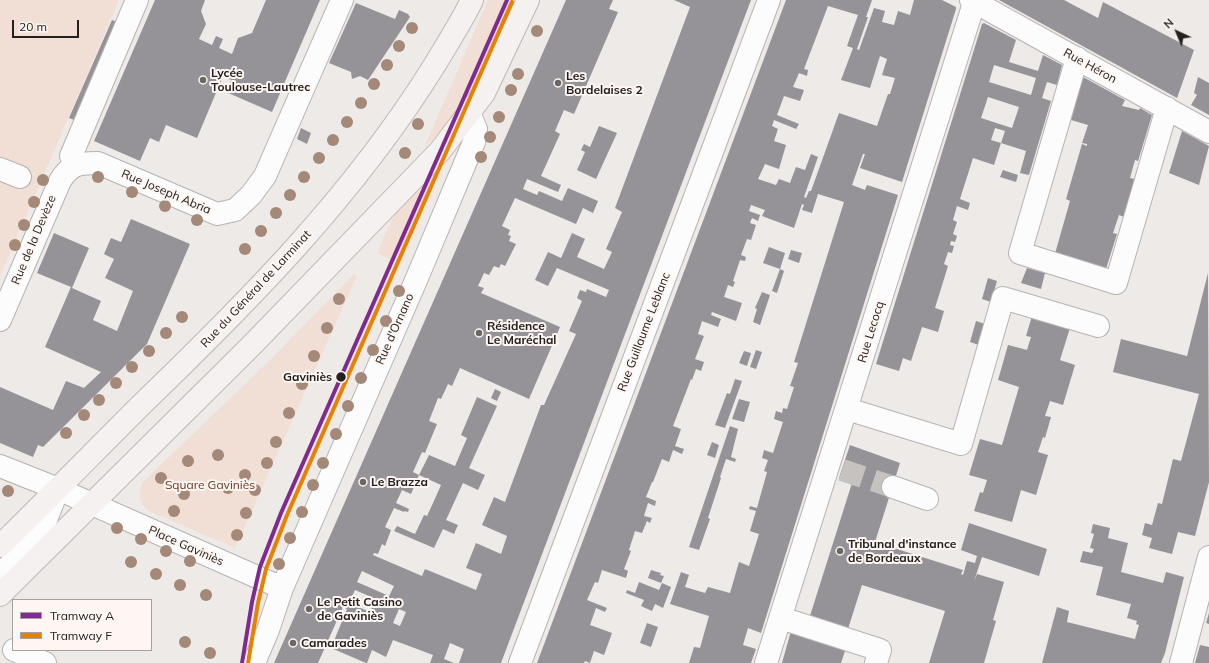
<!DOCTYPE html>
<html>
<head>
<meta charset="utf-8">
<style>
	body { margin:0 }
	#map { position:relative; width:1209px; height:663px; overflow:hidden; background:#eeeae8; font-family:Mulish,sans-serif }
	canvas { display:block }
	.legend { position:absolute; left:12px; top:599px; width:140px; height:52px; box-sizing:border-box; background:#fef6f3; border:1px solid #a6a09e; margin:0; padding:5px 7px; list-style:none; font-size:12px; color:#23201e }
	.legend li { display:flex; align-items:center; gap:8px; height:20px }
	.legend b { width:20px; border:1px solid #a6a09e }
	.north { position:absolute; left:1157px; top:12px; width:40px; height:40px; -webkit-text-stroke:3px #fef6f3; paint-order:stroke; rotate:316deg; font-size:11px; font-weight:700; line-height:16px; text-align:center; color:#23201e }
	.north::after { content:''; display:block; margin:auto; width:14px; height:18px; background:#23201e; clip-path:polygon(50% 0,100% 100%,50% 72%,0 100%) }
	.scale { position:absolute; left:12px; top:20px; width:67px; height:18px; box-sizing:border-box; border:2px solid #23201e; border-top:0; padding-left:5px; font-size:12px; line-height:14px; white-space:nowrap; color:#23201e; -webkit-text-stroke:3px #fef6f3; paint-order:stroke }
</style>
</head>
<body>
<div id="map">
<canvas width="1209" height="663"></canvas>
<ul class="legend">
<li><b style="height:5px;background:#802990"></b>Tramway A</li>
<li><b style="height:5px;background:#e68202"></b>Tramway F</li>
</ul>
<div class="north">N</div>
<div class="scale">20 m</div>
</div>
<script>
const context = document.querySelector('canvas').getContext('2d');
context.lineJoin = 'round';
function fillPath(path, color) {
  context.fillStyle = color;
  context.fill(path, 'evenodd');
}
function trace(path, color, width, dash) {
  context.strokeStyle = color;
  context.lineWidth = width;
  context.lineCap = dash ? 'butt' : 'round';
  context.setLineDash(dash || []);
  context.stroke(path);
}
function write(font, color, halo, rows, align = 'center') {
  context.font = font + ' Mulish,sans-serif';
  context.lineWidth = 4;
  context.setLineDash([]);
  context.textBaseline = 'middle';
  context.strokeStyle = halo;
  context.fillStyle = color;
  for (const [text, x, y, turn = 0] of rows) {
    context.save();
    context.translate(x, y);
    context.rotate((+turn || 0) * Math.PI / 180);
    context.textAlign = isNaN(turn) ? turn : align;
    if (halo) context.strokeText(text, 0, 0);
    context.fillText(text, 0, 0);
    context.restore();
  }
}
const green = new Path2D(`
	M0,0h119l-119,276z
	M488,0h32l-29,65 -34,49 -33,34z
	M437,169l-41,93 -19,-9 18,-41z
	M354,274l3,2 -122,272 -86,-37c-10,-8 -12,-18 -6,-29l125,-120z`);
const building = new Path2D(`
	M155,0h50l-4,11 5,13 -7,15 13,6 4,-9 7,3 -4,9 13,6 6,-16 14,-5 14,-33h54l-48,112 -46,-20 5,-12 -8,-4 -26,62 -31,-13 -7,17 -9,-4 -10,23 -46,-20z
	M566,0h47l-4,9 9,3 -44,102 -10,-4 -9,21 5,3 -19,42 20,9 -3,7 -31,-13 -4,10 14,6 2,-4 23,10 6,-13 30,13 -5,12 -10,-5 -7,16 -61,-26 -13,28 8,4 -2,5 3,1 -2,5 7,3 -11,22 -4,-2 -2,4 -5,-2 -5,9 -5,-2 -6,13 6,2 -3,5 79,34 -31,72 -69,-31 -8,18 -4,-2 -7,15 -3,-1 -9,23 8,3 -12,29 -3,-1 -9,20 6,3 10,-20 26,11 12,-28 -6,-3 16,-38 20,9 -28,62 16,7 -7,15 -15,-7 -17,37 12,5 -4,9 -11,-5 -9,19 -40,-17 3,-5 18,8 9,-19 3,1 6,-13 8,-18 -22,-10 -8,19 -9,-4 -6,13 13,6 -1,3 -4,-1v1l-10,-4 -9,19 6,3 -6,16 -3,-2 -4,10 -4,-1 -1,2 49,21 3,-7 51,21 6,-16 -16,-6 10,-25 25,11 6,-18 -25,-11 12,-28 11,5 36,-97h3l32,-71 -7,-3 13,-30 -5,-3 3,-8 6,2 1,-3 19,8 3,-7 -52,-22 -9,18 -13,-6 13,-28 13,6 11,-25 13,6 -8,18 27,12 8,-17 -6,-3 16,-37 -7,-4 75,-201 -16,-7h77l-250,663h-42l5,-14 -14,-6 -6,16 10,4h-24l3,-8 -40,-15 -7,17 -14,-7 -5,13h-1l-35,-15 16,-39 -4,-2 -25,56h-44zM362,571l32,15 -5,10 -32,-14zM355,590l21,9 -6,13 -21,-9zM399,609l7,3 -6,14 -7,-3z
	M786,0h86l-6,17h2l-11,32 2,1 15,-42 11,3 -3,11 12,3 4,-14 12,4 4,-15h28l14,7v2l-54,173 -42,-14 5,-14h-2l-11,31 13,5 2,-5 31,10 -137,438 -13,-5 -5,17 13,4 -5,14h-62l5,-16 6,1 9,-32 -39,-12 11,-32 8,3 -4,12 20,6 3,-6 22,6 9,-31 10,4 10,-32 -9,-3 6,-20 -7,-2 1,-3 7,2 10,-36 -3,-1 4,-11 -6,-2 2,-8 9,3 10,-31 -9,-3 2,-8 6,2 1,-5 4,1 7,-22 -4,-1 8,-23 -4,-1 50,-160 -26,-8 -6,19 -10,-3 2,-5 -2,-1 -8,24 -32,-12 3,-6 -14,-5 -2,6 11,4 -2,6 -6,-3 -2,5 6,2 -5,15 -4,-1 -6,16 5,2 -1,4 -5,-1 -7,21 2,1 -2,5 -5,-2 -4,12 18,6 -6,18 -24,-9 -1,3 10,4 -3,8 -16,-6 -4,13 6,2 -9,23 9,3 -3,9 -5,-2 -4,11 -1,-1 -18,47 8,3 -6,17 9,3 -2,5 -9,-4 -4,12 -7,-3 -9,23h-1l-6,15 10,4 -1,5 -7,-3 -4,13 8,2 -2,5 -3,-2 -5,12 -7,-2 -6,19 2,1 -7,18 4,2 -2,7 -24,-8 -4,13 -3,-1 -8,18 20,8 -2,4 -9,-4 -6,17 22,8 -8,22 -10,-4 -4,12 -5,-2 -1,2h-47zM828,6l30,9 -11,31 6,2 -12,32 29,8 10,-32 7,3 -5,16 13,3 -5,16h-2l-11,32 -38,-13 -28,78h-2l-3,7 -2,-1 14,-40 -7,-3 -6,16 -9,-3 -6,16 -11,-4 -3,6 -18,-6 7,-15 14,5 7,-24 -12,-4 4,-12 -6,-3 2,-6 22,9 3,-5 -22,-9 7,-19 16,5 4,-11 -11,-3 6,-14 8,3 1,-6 -4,-1z
	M999,0h65l34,18 5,-16 91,48 -17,48z
	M356,3l39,16 4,-9 9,4 2,3 -42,63 -8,-4 -8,3 -1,-7 -22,-9z
	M112,20l8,3 -43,98 -8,-3z
	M984,23l32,17 -7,22 29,9 5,-16 19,10 -5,20 -10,-3 -5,16 9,3 -22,74 -9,-2 6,-22 -25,-8 -7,22 -21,-7 -13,41 10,4 -2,7 -11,-4 -4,14 4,2 -4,12 4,2 -2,6 -4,-1 -1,4 4,1 -2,7 -4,-1 -4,12 4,2 -13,42 9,3 -6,21 -16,-5 -11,34 -8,-3 -4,13 -23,-7 106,-340zM994,65l42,13 -5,17 -42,-13zM988,97l31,10 -7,21 -31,-10zM995,128l10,3 -4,12 -10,-3z
	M1083,77l42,23 -3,6 17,4 1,-2 12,7 -14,46 -3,-1 -5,18 5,1 -11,38 -5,-2 -6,18 4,1 -12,38 -51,-15 16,-56 -4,-2 16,-55 5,2v-2l-5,-1 6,-18 -17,-5z
	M1198,77l11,6v32l-18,-10 6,-10 -3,-2z
	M599,126l18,7 -21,46 -19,-9 8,-18 -4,-2 3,-6 6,3z
	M301,128l10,5 -4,11 -10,-5z
	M1182,131l27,15 -10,39 -30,-12z
	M1003,170l15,5 -2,7 -16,-5z
	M131,219l59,25 -43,100 -104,103 -5,-2 -5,12 -33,-14v-56l53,23 13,-29 18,7 17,-16 -56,-25 26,-60 -34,-14 17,-40 35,15 -17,40 29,13 -8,19 24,11 16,-40 -28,-13 9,-19 -10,-5 7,-16 10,4z
	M769,247l16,6 -5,16 -17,-6z
	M791,250l11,3 -3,10 -11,-4z
	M1027,268l18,5 -4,16 -20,-6z
	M780,269l4,2 -7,22 -5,-2z
	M1208,273l1,209 -14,54 -17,-4 -6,22 -23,-6 3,-10 -10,-3 3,-12 7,2 6,-22 4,1 11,-45 8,2 18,-67 -86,-22 8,-33 66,17z
	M988,278l9,3 -6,21 -9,-3z
	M762,292l8,3 -10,30 -7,-3 4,-13 -2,-1z
	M1032,316l38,12 -10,32 15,5 -12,40 -13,-4 -5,15 6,1 -6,21 -2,-1 -5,15 10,3 -12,40 -15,-5 -9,32 -38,-11 6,-19 3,1 4,-13 -18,-5 11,-36 22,6 17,-58 -21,-7 10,-35 19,5 4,-13 -5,-1z
	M976,321l9,3 -6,21 -9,-3z
	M756,350l6,2 -6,17 -6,-2z
	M744,351l7,2 -4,13 -8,-3z
	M735,379l7,2 -17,47 -10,-3 12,-32 3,1z
	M495,389l6,3 -4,9 -6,-3z
	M739,399l11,3 -6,20 -12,-3z
	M730,426l8,3 -7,28 5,2 -1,3 -9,-3 -6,18 1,1 -13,40 2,1 -11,31 -10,-3z
	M712,442l7,3 -4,13 -8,-3z
	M850,445l50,18 -25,79 88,28 -2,4 2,1 4,-14 8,2 2,-7 -16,-6 8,-27 78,26 -8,27 -57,-19 -8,24 3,-7 27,8 -11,38 3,1 -12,42h-55l16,-52 -83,-26 -15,47 -38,-13 43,-136 -13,-5z
	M1093,524l17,4 -2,10 20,5 -7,29 42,11 3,-11 18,5 -19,76 -4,10h-119l15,-56 12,4 -2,11 68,17 4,-14 -3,-1 1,-3 -10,-3 4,-14 -35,-9 7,-28 -23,-5 3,-11 9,2 2,-4 -4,-1 4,-14 -3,-1z
	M651,570l10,3 -1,2 4,1 -3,7 -13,-5z
	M639,582l20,8 3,-7 9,4 -8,21 -8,-4 -3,7 -11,-5 3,-6 -18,-7 1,-3 8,3z
	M1209,613v11l-3,-1z
	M647,623l11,4 -7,20 -11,-4z
	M791,631l55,17 -5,15h-59z
	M1200,645l9,2v16h-14z`);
const minorTunnel = new Path2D(`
	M842,470l51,17`);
const minor = new Path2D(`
	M971,0l238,132
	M1077,58l-57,195 96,30 51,-175
	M76,165l-5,-9 66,-156
	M0,169l20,8
	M0,320l60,-139c10,-17 19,-18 38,-18l119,51 18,-4 16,-15 14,-19 77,-176
	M847,409l114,35 42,-146 95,28
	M0,466l58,23 224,99
	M893,487l34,12
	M0,575l35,-36 9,-14 14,-36
	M781,618l99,32 -4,13
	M14,650l31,13
	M254,663l14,-33 14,-42 135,-310 57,-136 2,-13 -7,-16
	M520,663l249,-663
	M766,663l209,-663
	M1181,663l28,-106`);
const major = new Path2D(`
	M0,546c47,-46 93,-93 139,-139 109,-105 215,-212 295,-341 13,-22 27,-43 38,-66
	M0,595l250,-248 190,-196 44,-58 44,-93`);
const tram1 = new Path2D(`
	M242,663l10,-61 8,-35 21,-54 226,-513`);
const tram2 = new Path2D(`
	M248,663l10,-60 8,-34 21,-54 225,-513`);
const trees = [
	[412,28],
	[537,31],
	[399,46],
	[387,65],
	[518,74],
	[374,84],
	[511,90],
	[361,103],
	[499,117],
	[347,122],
	[418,124],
	[490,137],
	[333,140],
	[405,153],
	[481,157],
	[319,158],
	[98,177],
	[304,177],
	[43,180],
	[132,192],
	[290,195],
	[34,202],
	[165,206],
	[276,213],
	[197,220],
	[24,225],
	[261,231],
	[15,245],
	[245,249],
	[399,291],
	[339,299],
	[182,317],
	[386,321],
	[327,328],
	[166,333],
	[373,350],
	[149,351],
	[314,356],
	[132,367],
	[361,378],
	[116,383],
	[302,384],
	[99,400],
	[348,406],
	[289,413],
	[84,415],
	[66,433],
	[336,434],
	[276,442],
	[218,455],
	[188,461],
	[267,463],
	[323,463],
	[245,475],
	[161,478],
	[313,485],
	[228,488],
	[255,490],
	[8,491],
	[184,494],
	[174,511],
	[302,512],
	[246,513],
	[117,528],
	[237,535],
	[290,538],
	[141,539],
	[166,551],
	[190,561],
	[131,562],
	[279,564],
	[156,574],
	[180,585],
	[206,595],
	[185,642],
	[210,653]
];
const markers = [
	[203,80,4,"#6a6765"],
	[558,83,4,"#6a6765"],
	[479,333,4,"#6a6765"],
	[341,377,5.5,"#23201e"],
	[363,482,4,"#6a6765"],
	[840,551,4,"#6a6765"],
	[309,609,4,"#6a6765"],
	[293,643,4,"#6a6765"]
];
const streetNames = [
	["Rue Héron",1090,66,29],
	["Rue Joseph Abria",166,192,23],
	["Rue de la Devèze",34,240,-67],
	["Rue du Général de Larminat",256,289,-47],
	["Rue d'Ornano",395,329,-66],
	["Rue Guillaume Leblanc",644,332,-69],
	["Rue Lecocq",871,332,-73],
	["Place Gaviniès",186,546,24]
];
const poiNames = [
	["Lycée",211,73],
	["Toulouse-Lautrec",211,87],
	["Les",566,76],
	["Bordelaises 2",566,90],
	["Résidence",487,326],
	["Le Maréchal",487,340],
	["Le Brazza",371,482],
	["Tribunal d'instance",848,544],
	["de Bordeaux",848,558],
	["Le Petit Casino",317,602],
	["de Gaviniès",317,616],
	["Camarades",301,643]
];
const stopNames = [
	["Gaviniès",332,377]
];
const parkNames = [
	["Square Gaviniès",210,485]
];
fillPath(green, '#f1dfd6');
fillPath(building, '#959398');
trace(minorTunnel, '#c5c2c0', 22, [22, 11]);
trace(minor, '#b6b3b2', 24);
trace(major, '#bfb7b4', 24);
trace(minor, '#fcfcfc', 22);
trace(major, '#f5f1f0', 22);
trace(tram1, '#802990', 4);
trace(tram2, '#e68202', 4);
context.fillStyle = '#a48878';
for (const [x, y] of trees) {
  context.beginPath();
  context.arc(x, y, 6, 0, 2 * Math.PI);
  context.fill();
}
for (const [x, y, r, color] of markers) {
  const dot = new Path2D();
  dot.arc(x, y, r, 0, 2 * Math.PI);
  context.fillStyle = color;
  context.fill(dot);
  trace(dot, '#fef6f3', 1.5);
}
write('12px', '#23201e', '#fef6f3', streetNames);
write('bold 12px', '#23201e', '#fef6f3', poiNames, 'left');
write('bold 12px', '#23201e', '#fef6f3', stopNames, 'right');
write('12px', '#67371d', '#fef6f3', parkNames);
</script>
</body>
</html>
